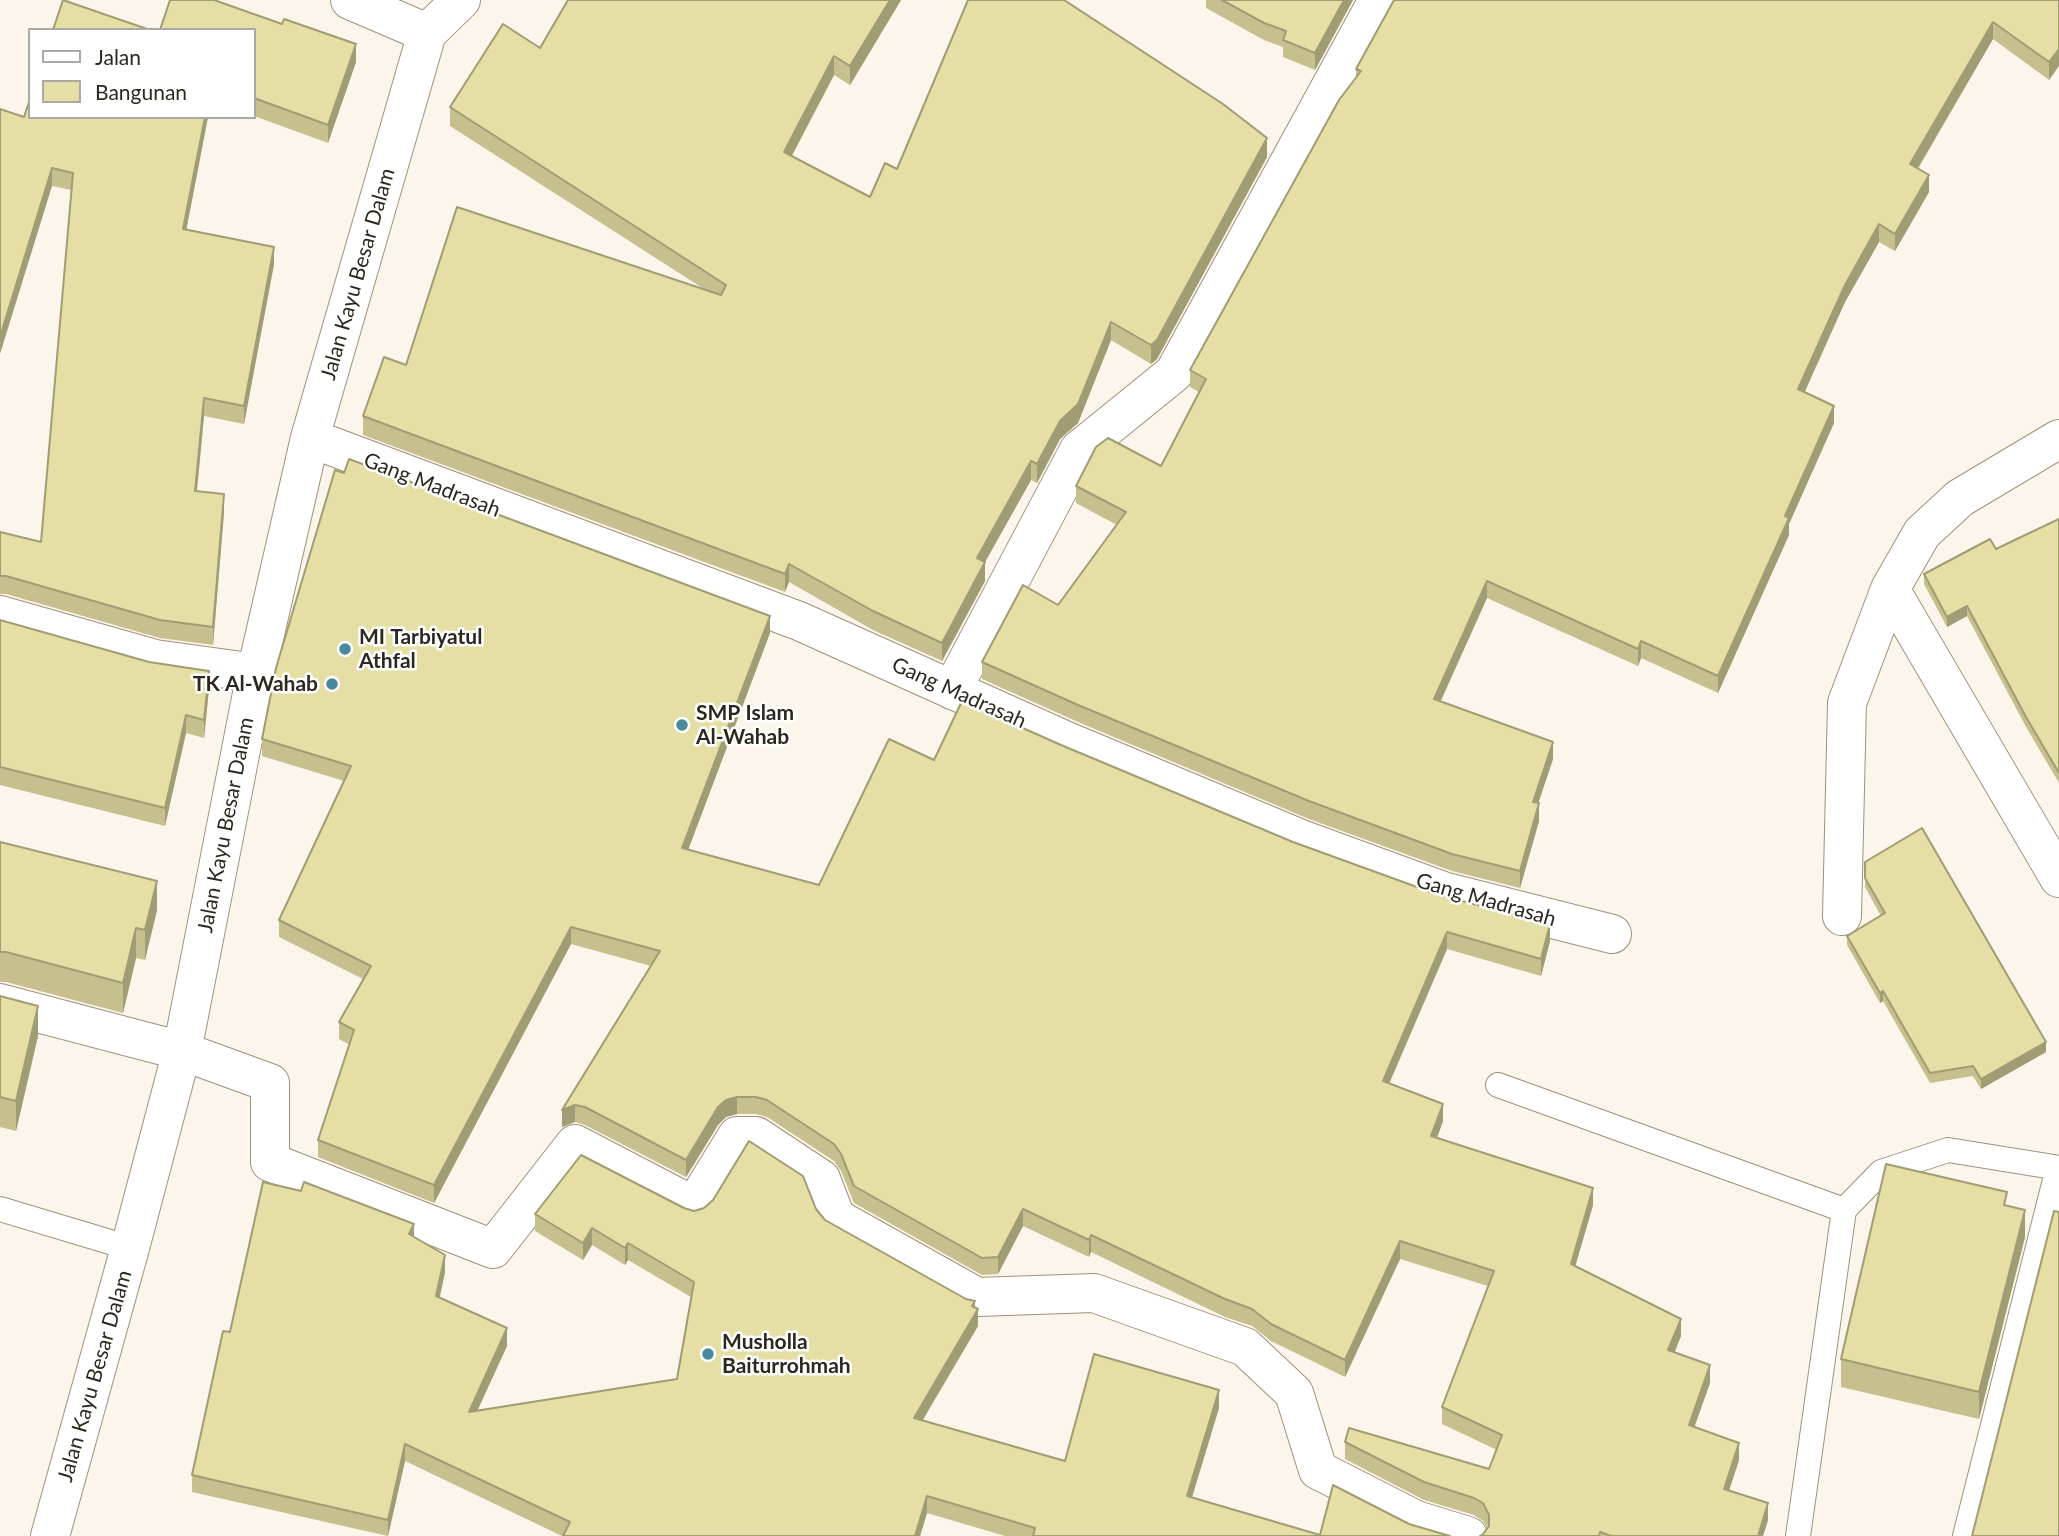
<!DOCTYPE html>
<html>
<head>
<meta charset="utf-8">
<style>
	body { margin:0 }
	#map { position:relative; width:2059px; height:1536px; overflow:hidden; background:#fcf5eb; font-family:Lato,sans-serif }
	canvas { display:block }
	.legend { position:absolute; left:28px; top:28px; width:228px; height:91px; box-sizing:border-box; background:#fff; border:2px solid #aba9a5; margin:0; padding:9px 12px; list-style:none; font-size:21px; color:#2e271e }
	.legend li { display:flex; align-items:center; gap:14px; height:35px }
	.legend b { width:35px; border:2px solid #aba9a5 }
</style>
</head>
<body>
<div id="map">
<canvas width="2059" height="1536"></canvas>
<ul class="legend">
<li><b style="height:9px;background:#fff"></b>Jalan</li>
<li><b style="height:19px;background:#e5dfa5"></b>Bangunan</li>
</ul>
</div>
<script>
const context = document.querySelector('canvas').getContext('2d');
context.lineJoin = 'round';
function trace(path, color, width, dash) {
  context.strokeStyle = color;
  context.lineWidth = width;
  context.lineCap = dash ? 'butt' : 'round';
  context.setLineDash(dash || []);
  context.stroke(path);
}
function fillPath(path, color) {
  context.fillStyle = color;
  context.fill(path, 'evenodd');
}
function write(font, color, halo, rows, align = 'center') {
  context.font = font + ' Lato,sans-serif';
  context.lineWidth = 5;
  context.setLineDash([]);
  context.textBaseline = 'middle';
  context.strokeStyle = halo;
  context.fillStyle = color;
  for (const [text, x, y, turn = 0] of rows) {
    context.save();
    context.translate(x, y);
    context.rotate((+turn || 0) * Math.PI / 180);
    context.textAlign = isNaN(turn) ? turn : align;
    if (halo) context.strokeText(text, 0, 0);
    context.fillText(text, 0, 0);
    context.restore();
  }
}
const service = new Path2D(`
	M1498,1085l346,125
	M0,1209l130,39
	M1798,1536l46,-326 37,-38 67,-22 111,18
	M1965,1536l93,-368`);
const minor = new Path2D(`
	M350,0l77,33
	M310,438l489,183 270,121 232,97 145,53 166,42
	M1890,589l169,289
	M0,615l155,44 101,14
	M952,690l127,-240 95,-77 204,-373
	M1842,916l5,-213 43,-114 32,-56 38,-35 99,-59
	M0,1003l182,48 88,32v79l223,87 82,-105 119,62 43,-70h19l65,43 15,39 141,79 117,-4 151,54 49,46 24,77 98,50 52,16
	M50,1536l80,-288 52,-197 74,-378 54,-235 117,-405 34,-33`);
const wall = new Path2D(`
	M568,0h333l-51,85 -16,-10 -42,81 78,41 27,-28 370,-12 -110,202 -6,5 -40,-24 -33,83 -18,16 -23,44 -6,-3 -46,82v19l-43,80 -69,-31 -84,-48 -4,10 -422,-157v-19l43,-51 298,-76 -254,-163v-19l90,-59z
	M1206,0h147l-38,70 -32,-13v-10l-19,-7 -58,-32z
	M2059,0l-10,80 -56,-41 -75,130 11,23 -34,59 -16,-9 -34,60 -41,90 30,31 -45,101v11l-71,158 -77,-35 -3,8 -151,-68 -47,104 113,57 -15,44 1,18 -19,67 -68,-17 -143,-52 -231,-97 -96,-43v-17l76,-57 59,-80 -41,-22v-17l85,-20 38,-74 -9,-5v-17l166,-292v-9z
	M282,24l74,38 -28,81 -74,-27v-86z
	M24,117h184l-22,113 88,34 -30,160 -40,-8 -7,75 27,21 -11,133 -53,-7 -154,-44h-6v-62l41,10 31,-352 -20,-4z
	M2059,519v264l-33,-56 -59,-111 -20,11 -23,-43v-10l72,-25z
	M0,620l209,69 -5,49 -18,-5 -21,93 -165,-41z
	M770,633l-82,217 131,35 115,-125 127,-15 232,97 257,99 -9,35 -94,-27 -58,134 54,38 -6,17 156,67 -18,61 106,70 -6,16 35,31 -16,44 45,33 -10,30 39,30 -5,16h-283l3,-2 4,-6 -4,-7 -9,-6 -50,-15 -79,-41v-17l144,27 8,-19 -55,-26v-17l46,-121 -88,-27 -55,118 -74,-36 -19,-15 -27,-9 -134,-65 -2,5 -66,-31 -25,48 -16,1 -128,-72 -13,-32 -7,-10 -67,-44 -11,-3h-19l-11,3 -8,8 -32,52 -101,-52 -10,-3 -13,5 89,-161 -80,-22 -137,259 -116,-46v-17l32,-95 -11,-6v-17l24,-43 -84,-42v-17l65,-139 -82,-25v-17z
	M0,842l157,68 -12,50 -9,-2 -13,55 -117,-31h-6z
	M1865,862l181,190 -65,37 -8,-13 -43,7 -47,-82 -3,2 -33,-58v-9l34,-20 -16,-29z
	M0,996l38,40 -22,95 -16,-4z
	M2007,1205l18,32 -46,182 -138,-32v-28z
	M684,1208l10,3 122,-2 9,11 150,87 3,19 -56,94 143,41 154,-53 -27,90 128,37 89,-11 41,12h-445l-78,-23 -7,23h-358l-157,-75 -17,75 -196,-44v-17l38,-143 184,-95 31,35 -5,25 67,49 -30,64 200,-31 14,-82 -63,-37 -3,5 -33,-20 -9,15 -48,-29v-17z`);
const shadedWall = new Path2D(`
	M890,0h11l-51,85v-19z
	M1344,0h9l-38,70v-17z
	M1993,22v17l-83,142v-17z
	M356,44v18l-28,81v-18z
	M2059,49v17l-10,14v-18z
	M834,56v19l-50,95v-18z
	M205,117h3l-25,130v-18z
	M1267,138v19l-110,202 -6,5v-19z
	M52,168v18l-52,168v-17z
	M1929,175v17l-34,59v-17z
	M1879,224v18l-34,60 -47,105v-18l47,-104z
	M274,247v17l-30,160v-18z
	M1111,322v18l-33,83 -18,16 -23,44v-19z
	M204,398v18l-9,93v-18z
	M1834,406v17l-45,101v11l-71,158v-17l67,-160z
	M1031,461v19l-46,82v19l-43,80v-18l35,-85z
	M224,494v18l-11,133v-18z
	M789,564v18l-4,10v-18z
	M1487,581v17l-53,118v-17z
	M1967,606v10l-20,11v-10z
	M770,616v17l-88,233v-18z
	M1641,641v17l-3,8v-17z
	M209,671v18l-5,49v-18z
	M186,715v18l-21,93v-18z
	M1553,742v17l-20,60v-17z
	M1539,803v18l-19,67v-17z
	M157,881v29l-12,50v-30z
	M1550,924v17l-9,35v-17z
	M571,927v17l-137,259v-18z
	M136,928v30l-13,55v-30z
	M1447,932v17l-64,149v-17z
	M1883,991v10l-3,2v-10z
	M38,1006v30l-22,95v-30z
	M2046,1042v10l-65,37v-10z
	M737,1097v17l-11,3 -8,8 -32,52v-17l32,-53 8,-7z
	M1443,1104v17l-12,33v-18z
	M575,1105v17l-13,5v-17z
	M1593,1188v17l-22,76v-17z
	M1023,1209v17l-25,48v-17z
	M2025,1210v27l-46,182v-27z
	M414,1224v18l-5,-8z
	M592,1228v17l-9,15v-17z
	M1091,1235v17l-2,5v-17z
	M1400,1241v18l-55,118v-17z
	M628,1243v17l-3,5v-17z
	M445,1255v17l-9,41v-17z
	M975,1301v14l3,-6v17l-64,109v-17z
	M1681,1319v17l-13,31v-17z
	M507,1328v18l-38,83v-17z
	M1710,1365v18l-21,59v-17z
	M1219,1390v18l-32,105v-17z
	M1739,1443v17l-15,46v-17z
	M405,1444v17l-17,75v-16z
	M927,1496v17l-7,23h-5z
	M1768,1503v17l-5,16h-5z`);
const building = new Path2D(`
	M63,0l87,30h-97z
	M170,0h44l68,24 2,-5 72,25 -28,81 -74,-27v-68h-94z
	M568,0h322l-40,66 -16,-10 -50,96 86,45 15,-34 12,6 71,-169h96l159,104 44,34 -110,202 -6,5 -40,-23 -33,82 -18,17 -23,43 -6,-3 -54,97 8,4 -43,81 -69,-32 -84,-47 -4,10 -422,-158 21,-59 22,8 51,-158 264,88 5,-10 -276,-178 53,-83 37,24z
	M1222,0h122l-29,53 -32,-13 3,-9 -22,-8z
	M1394,0h665v49l-10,13 -56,-40 -83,142 19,11 -34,59 -16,-10 -34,61 -47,104 36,17 -49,110 4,2 -71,158 -77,-35 -3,8 -151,-68 -53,118 119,43 -20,60 6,1 -19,68 -68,-17 -143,-53 -231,-96 -96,-43 41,-77 35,20 68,-93 -50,-26 20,-39 12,-9 53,28 45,-87 -16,-9 149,-270 22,-29 -5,-2z
	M30,99v18h175l-22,112 91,18 -30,159 -40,-8 -9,93 29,3 -11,133 -53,-7 -154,-44h-6v-44l41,10 32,-369 -21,-5 -52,169v-228l24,8z
	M349,459l421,157 -88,232 137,37 70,-146 45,21 28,-59 99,44 232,97 146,53 111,29 -9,35 -94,-27 -64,149 60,23 -12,32 162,52 -22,76 110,55 -13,31 42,15 -21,60 50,18 -15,46 44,14 -10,33h-147l-11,-4 -1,4h-119l3,-2 6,-8v-11l-6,-12 -9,-5 -50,-16 -79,-40 4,-14 140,41 13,-34 -60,-28 52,-136 -94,-30 -55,119 -74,-36 -19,-15 -27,-10 -134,-64 -2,5 -66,-31 -25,48 -16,1 -128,-72 -13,-32 -7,-10 -67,-44 -11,-3h-19l-11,3 -8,7 -32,53 -101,-53 -10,-2 -13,5 98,-159 -89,-24 -137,258 -116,-45 36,-110 -15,-8 32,-56 -92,-46 72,-154 -89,-27 14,-71 59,-198 9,3z
	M2059,519v254l-33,-56 -59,-111 -20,11 -23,-43 66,-35 6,10z
	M0,620l149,42 60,9 -5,49 -18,-5 -21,93 -165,-41z
	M1922,828l124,214 -65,37 -8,-13 -43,7 -47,-82 -3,2 -33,-57 38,-23 -20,-35v-16z
	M0,842l157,39 -12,49 -9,-2 -13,55 -117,-31h-6z
	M0,996l38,10 -22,95 -16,-4z
	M749,1141l54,35 13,33 9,11 141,79 9,2 -3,5 6,3 -64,109 151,43 29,-107 125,36 -32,106 133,39 13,-50 76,39 41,12h-417l2,-8 -108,-32 -12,40h-352l7,-14 -165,-78 -17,76 -196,-45 31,-144 7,1 33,-150 38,9 3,-9 110,42 -5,10 36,21 -9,41 71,32 -38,84 208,-33 17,-97 -66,-39 -3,5 -33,-20 -9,15 -48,-29 46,-59 103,53 10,3 10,-3 9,-8z
	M1886,1164l121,28 -3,13 21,5 -46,182 -138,-33z
	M2054,1211l5,1v324h-87z`);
const markers = [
	[345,649,7,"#488a9b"],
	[332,684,7,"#488a9b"],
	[682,725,7,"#488a9b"],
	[708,1354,7,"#488a9b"]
];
const streetNames = [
	["Jalan Kayu Besar Dalam",358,274,-74],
	["Gang Madrasah",432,485,21],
	["Gang Madrasah",959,693,24],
	["Jalan Kayu Besar Dalam",226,825,-79],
	["Gang Madrasah",1486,900,16],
	["Jalan Kayu Besar Dalam",95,1376,-74]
];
const poiNames = [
	["MI Tarbiyatul",359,637],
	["Athfal",359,661],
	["TK Al-Wahab",318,684,"right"],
	["SMP Islam",696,713],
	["Al-Wahab",696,737],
	["Musholla",722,1342],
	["Baiturrohmah",722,1366]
];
trace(service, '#a19079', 26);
trace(minor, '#a19079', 40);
trace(service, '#fff', 24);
trace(minor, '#fff', 38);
fillPath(wall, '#c5c08e');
fillPath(shadedWall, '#a09c74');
fillPath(building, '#e5dfa5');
trace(building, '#a09c74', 2);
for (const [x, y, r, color] of markers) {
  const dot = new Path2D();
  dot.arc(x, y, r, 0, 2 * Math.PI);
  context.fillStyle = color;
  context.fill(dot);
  trace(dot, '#fff', 2.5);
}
write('21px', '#2e271e', '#fff', streetNames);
write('bold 21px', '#2e271e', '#fff', poiNames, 'left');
</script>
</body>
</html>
